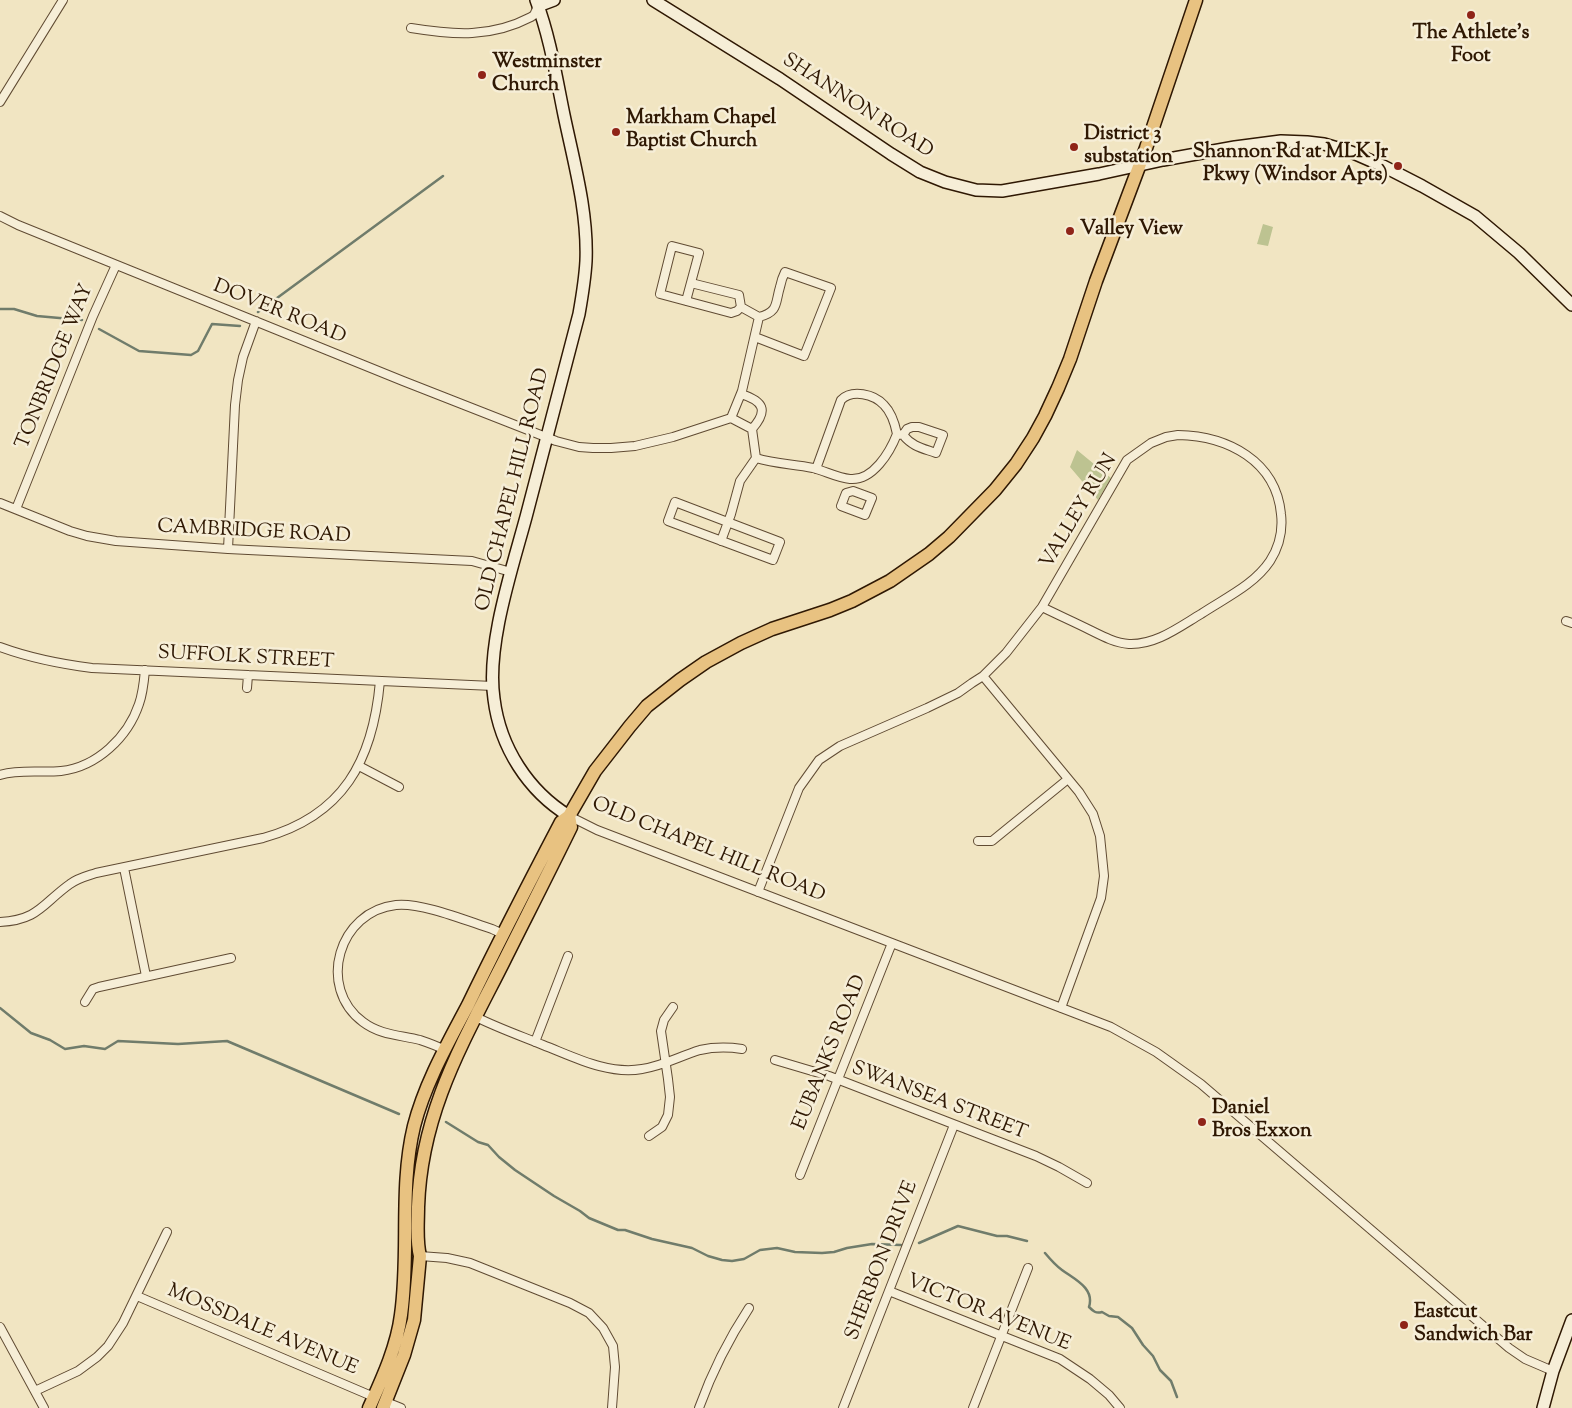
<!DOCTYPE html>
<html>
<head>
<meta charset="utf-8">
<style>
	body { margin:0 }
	canvas { display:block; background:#f1e5c2 }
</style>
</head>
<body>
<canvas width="1572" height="1408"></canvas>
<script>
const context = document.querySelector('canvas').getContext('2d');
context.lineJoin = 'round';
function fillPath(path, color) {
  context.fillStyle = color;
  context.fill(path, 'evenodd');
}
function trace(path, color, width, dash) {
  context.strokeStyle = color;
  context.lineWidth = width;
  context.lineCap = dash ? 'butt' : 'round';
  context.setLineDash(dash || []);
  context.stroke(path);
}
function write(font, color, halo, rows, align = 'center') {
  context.font = font + ' "Sorts Mill Goudy",serif';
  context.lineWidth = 5;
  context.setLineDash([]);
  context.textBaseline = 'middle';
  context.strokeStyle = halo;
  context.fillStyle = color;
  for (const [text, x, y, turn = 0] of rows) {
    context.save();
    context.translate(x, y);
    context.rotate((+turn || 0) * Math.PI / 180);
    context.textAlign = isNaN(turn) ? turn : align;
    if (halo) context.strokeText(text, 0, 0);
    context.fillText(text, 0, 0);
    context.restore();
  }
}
const green = new Path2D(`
	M1263,224l10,3 -5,19 -11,-2z
	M1077,450l34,28 -13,22 -28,-33z`);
const stream = new Path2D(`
	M0,309h14l23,7 45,4
	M258,312l185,-136
	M99,329l40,22 52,4 7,-4 14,-27 28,2
	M0,1008l31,25 19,7 15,9 19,-3 21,3 13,-8 60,3 49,-3 172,73
	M446,1122l32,20 10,3 11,12 16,13 39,26 26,15 9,7 29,12h7l27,9 40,9 16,8 14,4 10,1 12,-2 16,-9 17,-2 18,4 27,1 12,-1 13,-4 25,-4 29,1
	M919,1243l39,-17 39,10h10l20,5
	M1045,1253c5,6 10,12 17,17 12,9 33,18 27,37 4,4 7,7 13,5l7,4 9,1 14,11 11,17 10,11 7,14 11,11 6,16`);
const street = new Path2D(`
	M411,28c43,7 80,10 120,-11l3,-2 4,-9
	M0,102l63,-102
	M0,216l18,9 385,156 153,60 23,6 14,1h18l24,-2 38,-9 58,-19 21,11 4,29
	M686,301l13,-48 -27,-7 -12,48 71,19 6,-2 4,-4 -2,-12 -48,-12
	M741,307l18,10c20,-5 16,-14 21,-30 1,-5 3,-11 5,-15l46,16 -27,68 -49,-19
	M741,394c22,7 28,16 11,35
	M731,418l11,-27 17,-74
	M912,427h7l24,8 -7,18c-14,-5 -23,-6 -33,-18l4,-6z
	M1178,435c50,1 98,26 103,79 2,17 -2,33 -11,47 -16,24 -45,37 -69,53 -22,13 -45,31 -72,30 -14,-1 -27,-8 -39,-14 -16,-8 -32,-15 -48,-23l85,-147 24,-17 15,-6z
	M756,458c19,6 38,6 57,10 12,3 25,10 37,11 23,2 40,-27 47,-45l6,1
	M816,469l25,-69c11,-11 33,-6 43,5 7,7 11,19 13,29
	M853,491l19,7 -7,17 -24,-9 5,-13z
	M675,502l105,40 -7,18 -105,-39z
	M0,503l70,28 17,5 29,5 112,8 244,12 39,11
	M16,509l77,-193 23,-51
	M721,541l10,-27 9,-33 16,-23
	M228,549l7,-144 3,-25 5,-23 13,-36
	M1566,621l6,2
	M0,647c30,11 60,17 92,21l401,18
	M983,676l96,116 14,22 7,22 4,40 -3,22 -40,110
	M247,688l1,-13
	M359,766l40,21
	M0,775c20,-6 41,-2 61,-4 36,-4 67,-34 78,-67 4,-11 5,-23 6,-34
	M569,816l28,14 514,197 45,25 45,32 308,264 16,11 28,12
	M978,841h14l76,-62
	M124,868l22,108
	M758,892l41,-104 20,-28 21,-14 87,-38 31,-15 14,-10 11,-7 23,-23 36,-46
	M0,922c39,-2 43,-19 70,-38 8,-6 17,-8 26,-11l167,-35c80,-22 110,-77 117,-157
	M85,1002l8,-13 6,-2 132,-29
	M476,1017c22,11 45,19 67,28 31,12 65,30 99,24 21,-3 38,-13 58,-19 14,-3 28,-3 42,-1
	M535,1042l33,-86
	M445,1050c-8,-4 -16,-7 -25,-10 -20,-5 -40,-5 -57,-18 -47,-35 -24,-111 33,-117 24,-3 71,16 96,24l11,5
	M775,1060l54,16 207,80 23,11 28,16
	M649,1136l13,-9 6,-12 2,-18 -2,-18 -7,-48 3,-11 9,-13
	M800,1175l92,-232
	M420,1256l27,2 23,5 100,40 19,10 14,15 10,18 2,21 -3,41
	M889,1291l171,68 30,20 19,16 11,13
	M137,1296l237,101
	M0,1327l44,81
	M35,1391l43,-20 19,-14 11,-11 15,-23 44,-91
	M386,1402l15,6
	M699,1408c13,-36 29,-68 50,-100
	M843,1408l111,-283
	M973,1408l55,-140`);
const secondary = new Path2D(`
	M536,0c14,37 20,76 28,115 10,48 24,97 22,146 -1,18 -4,36 -7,53 -18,68 -35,135 -53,203 -14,52 -40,129 -32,182 6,48 34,92 75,117
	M653,0l127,79 111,75 29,18 25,10 31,8 26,1 97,-17 64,-14 72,-13 46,-6 26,1 17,2 27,8 32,14 39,20 53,30 44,37 53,52
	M538,6l16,-6
	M1543,1408l10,-37 19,-51`);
const primary = new Path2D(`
	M369,1408c13,-29 28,-61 32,-93 9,-63 -2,-127 13,-189 11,-43 34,-83 54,-121 30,-62 61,-122 93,-183l8,-6 26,-45 35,-45 17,-20 33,-26 26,-18 35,-19 31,-14 58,-19 22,-9 38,-20 39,-27 20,-17 46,-47 21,-26 17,-26 12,-22 13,-28 12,-29 26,-78 50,-133 50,-148
	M383,1408l21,-53 10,-35 6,-64c-4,-15 -2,-33 -2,-49 3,-94 44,-163 85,-244 23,-46 46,-91 68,-136l-2,-11`);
const markers = [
	[1471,15,5,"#8f2418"],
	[482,75,5,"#8f2418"],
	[616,132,5,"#8f2418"],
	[1074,147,5,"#8f2418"],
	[1398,166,5,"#8f2418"],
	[1070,231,5,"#8f2418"],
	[1202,1122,5,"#8f2418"],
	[1404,1325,5,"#8f2418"]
];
const poiNames = [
	["The Athlete's",1471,35,"center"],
	["Foot",1471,58,"center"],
	["Westminster",492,64],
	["Church",492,87],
	["Markham Chapel",626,120],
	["Baptist Church",626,143],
	["District 3",1084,136],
	["substation",1084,159],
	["Shannon Rd at MLK Jr",1388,154,"right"],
	["Pkwy (Windsor Apts)",1388,177,"right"],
	["Valley View",1080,231],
	["Daniel",1212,1110],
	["Bros Exxon",1212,1133],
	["Eastcut",1414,1314],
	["Sandwich Bar",1414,1337]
];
const streetNames = [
	["SHANNON ROAD",857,107,33],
	["DOVER ROAD",279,313,22],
	["TONBRIDGE WAY",56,367,-68],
	["OLD CHAPEL HILL ROAD",514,490,-76],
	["VALLEY RUN",1080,512,-59],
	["CAMBRIDGE ROAD",254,533,3],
	["SUFFOLK STREET",246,659,3],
	["OLD CHAPEL HILL ROAD",708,851,22],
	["EUBANKS ROAD",831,1053,-68],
	["SWANSEA STREET",939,1102,21],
	["SHERBON DRIVE",883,1261,-69],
	["VICTOR AVENUE",988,1314,22],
	["MOSSDALE AVENUE",262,1331,23]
];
fillPath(green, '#bdc391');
trace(stream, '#707c6b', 2.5);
trace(street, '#604b33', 10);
trace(secondary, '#2f1803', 14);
trace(primary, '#2f1803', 15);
trace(street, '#f6eed7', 8);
trace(secondary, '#f6eed7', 11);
trace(primary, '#e8c281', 12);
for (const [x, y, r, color] of markers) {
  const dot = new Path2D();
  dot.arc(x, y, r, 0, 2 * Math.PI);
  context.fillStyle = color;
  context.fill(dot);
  trace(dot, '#f6eed7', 2);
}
write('bold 20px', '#2f1803', '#f6eed7', poiNames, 'left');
write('20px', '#2f1803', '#f6eed7', streetNames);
</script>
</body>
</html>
